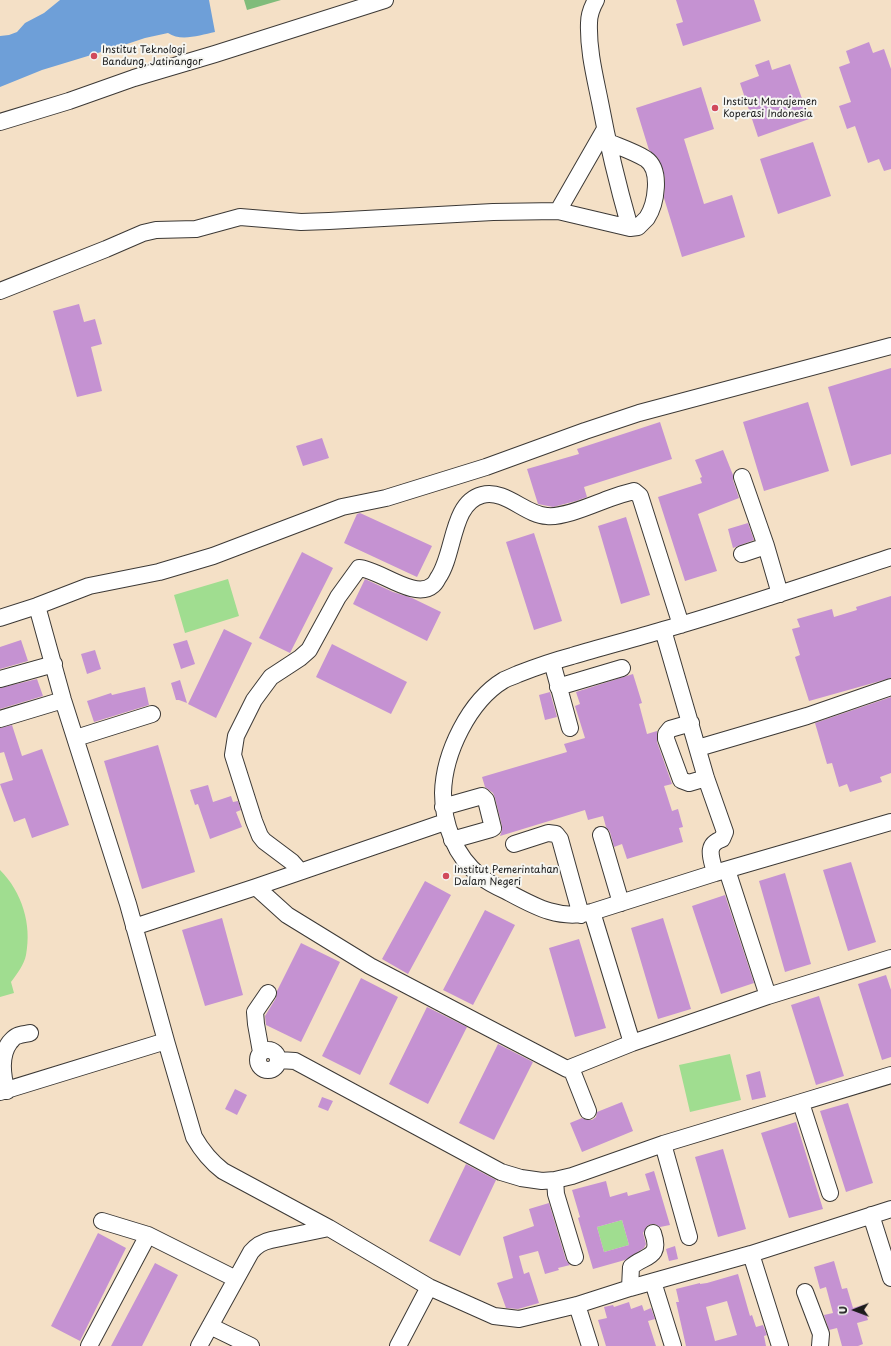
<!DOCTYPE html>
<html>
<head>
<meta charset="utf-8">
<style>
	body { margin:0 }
	#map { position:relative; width:891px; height:1346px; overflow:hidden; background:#f4e0c6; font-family:"Playpen Sans",sans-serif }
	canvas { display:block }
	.north { position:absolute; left:835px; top:1290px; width:40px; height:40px; -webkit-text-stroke:3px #f6f6f2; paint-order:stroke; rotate:269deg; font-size:11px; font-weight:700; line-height:16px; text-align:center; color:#1c1c1c }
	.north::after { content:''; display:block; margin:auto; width:14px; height:18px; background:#1c1c1c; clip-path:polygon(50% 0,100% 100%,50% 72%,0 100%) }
</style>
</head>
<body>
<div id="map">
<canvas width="891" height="1346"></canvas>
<div class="north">U</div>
</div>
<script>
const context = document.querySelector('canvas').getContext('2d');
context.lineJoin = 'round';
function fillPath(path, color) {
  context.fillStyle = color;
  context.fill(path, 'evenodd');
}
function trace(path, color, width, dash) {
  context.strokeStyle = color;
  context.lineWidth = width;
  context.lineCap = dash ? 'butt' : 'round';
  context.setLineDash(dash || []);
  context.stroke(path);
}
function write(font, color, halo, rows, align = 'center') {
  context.font = font + ' "Playpen Sans",sans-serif';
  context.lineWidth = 4;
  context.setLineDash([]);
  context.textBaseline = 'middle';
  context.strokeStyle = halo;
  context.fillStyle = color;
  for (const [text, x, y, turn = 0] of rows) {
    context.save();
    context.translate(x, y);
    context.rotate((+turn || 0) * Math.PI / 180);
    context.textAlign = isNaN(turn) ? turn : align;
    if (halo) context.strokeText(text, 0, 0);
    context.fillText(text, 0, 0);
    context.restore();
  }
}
const green = new Path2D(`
	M228,579l11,37 -54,17 -11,-38z
	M0,870c22,22 32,54 26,85 -2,10 -9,19 -15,27l3,11 -14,4z
	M730,1054l11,46 -51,12 -11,-47z
	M622,1220l7,25 -25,7 -7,-25z`);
const forest = new Path2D(`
	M244,0h37l-34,10z`);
const water = new Path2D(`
	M60,0h149l6,32c-15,3 -34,10 -47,1l-23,5 -21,7 -82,25 -42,17v-51l9,-1 8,-3 8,-9 19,-10z`);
const building = new Path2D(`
	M676,0h78l7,21 -78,25 -7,-22 7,-2z
	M869,42l4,11 11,-4 7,20v100l-7,2 -5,-12 -11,4 -13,-37 -8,3 -8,-23 12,-4 -12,-35 11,-4 -4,-12z
	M769,60l3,10 18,-6 19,55 -51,18 -18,-54 19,-7 -4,-11z
	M701,87l13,42 -30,10 20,65 28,-9 13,42 -63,20 -18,-59 1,-19 -2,-10 -5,-11 -9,-8 -13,-42z
	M813,142l18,54 -53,18 -18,-55z
	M79,304l5,18 11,-3 7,25 -11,3 11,44 -25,6 -24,-86z
	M891,368v86l-40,12 -23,-79z
	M808,402l21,69 -65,20 -21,-69z
	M660,422l12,37 -88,28 3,10 -11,4 -23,6 -15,-3 -11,-35 52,-15 -2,-5z
	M322,438l7,20 -26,8 -7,-20z
	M723,450l10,25v5l6,18 -41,16 19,57 -32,10 -27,-84 44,-14 -2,-5 2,-1 -7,-17z
	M360,513l72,33 -15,31 -73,-34 13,-29z
	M626,517l24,78 -29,9 -23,-78z
	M748,523l6,17 -21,8 -5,-19z
	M534,533l28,88 -28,9 -28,-88z
	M302,552l31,16 -43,85 -31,-15z
	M365,579l28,13 19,6 29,14 -14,29 -74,-37z
	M891,596v82l-82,23 -14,-44 5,-2 -8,-26 8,-2 -3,-8 35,-10 2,8 23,-7 -1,-3z
	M224,629l28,14 -36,75 -28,-14z
	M21,640l7,21 -28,8v-22z
	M187,640l8,24 -14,5 -8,-25z
	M332,644l75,38 -16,32 -75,-37z
	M95,650l6,19 -14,5 -6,-20z
	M633,674l9,29 -3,1 8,30 10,-3v11l15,42 -8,2 8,25 6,-2 5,18 -4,1 4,14 -56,17 -5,-15 -8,3 -4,-15 -4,-5 -3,-11 -15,4 -3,-10 -85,26 2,-6v-4l-7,-28 -2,-5 -8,-6 -3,-10 85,-25 -3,-8 21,-6 -10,-32 5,-2 -4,-12z
	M37,679l6,17 -43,13v-21z
	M180,680l7,23 -8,-3h-3l-5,-17z
	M145,687l4,18 -55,17 -7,-21 24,-8 1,2z
	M550,692l7,25 -12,3 -6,-25z
	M891,697v76l-11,4 2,5 -32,10 -3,-8 -8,3 -7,-24 -5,1 -12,-41z
	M12,725l10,31 20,-7 27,76 -37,13 -7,-20 -11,4 -14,-38 13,-4 -9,-28 -4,1v-25z
	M158,745l37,127 -53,17 -38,-128z
	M208,785l5,17 18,-6 2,6 5,-1 3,9 -5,2 6,15 -32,12 -12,-35 -3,1 -5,-15z
	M851,862l25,80 -28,9 -25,-81z
	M785,873l26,91 -26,8 -26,-91z
	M425,881l26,14 -43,79 -26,-15z
	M725,895l29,88 -33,11 -29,-88z
	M485,910l30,15 -42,80 -30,-15z
	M222,918l21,77 -38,11 -23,-76z
	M663,918l28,91 -33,10 -27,-91z
	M579,939l27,89 -31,9 -26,-89z
	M301,943l39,19 -39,80 -35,-17 -1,-9 11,-18 1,-7z
	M886,975l5,15v67l-9,3 -24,-76z
	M361,978l37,19 -38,78 -38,-19z
	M819,996l25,80 -28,9 -25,-80z
	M427,1007l40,20 -39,77 -39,-20z
	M498,1044l35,18 -39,78 -35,-17z
	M760,1071l6,26 -14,3 -6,-25z
	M235,1089l12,6 -10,20 -12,-6z
	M322,1097l11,4 -5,10 -10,-4z
	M622,1102l11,29 -51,21 -12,-29 12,-5 5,2h5l4,-3 1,-5z
	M848,1103l25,80 -27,9 -26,-81z
	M796,1122l27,87 -34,9 -28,-85z
	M723,1149l23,80 -28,8 -23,-80z
	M466,1164l30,16 -36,76 -31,-15z
	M654,1171l16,54 -10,2 -5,-3h-4l-4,2 -4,7 3,11 -2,4 -19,12 -32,9 -15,-51 2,-1 -8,-27 34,-9 4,16 17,-5 1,4 22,-6 -5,-16zM622,1220l7,25 -25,7 -7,-25z
	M549,1203l17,57 4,5 -12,3 1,2 -14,4 -7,-23 -19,5 5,18 5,-2 10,31 -21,6 -12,-1 -9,-25 16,-5 -10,-41 31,-11 -5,-17z
	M98,1233l28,15 -46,93 -29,-15z
	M675,1246l3,13 -9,2 -3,-12z
	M834,1261l8,28 5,-1 6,20 10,-3 5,15 -11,3 6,21 -5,2h-16l-5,-18 -8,2 -5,-15 9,-2 -7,-26 -6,2 -6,-22z
	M155,1263l23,12 -36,71h-31z
	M738,1274l12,42 2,-1 4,12 7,-2 4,10 -3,1 2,10h-80l-10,-44h3l-3,-13 24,-6v1l7,-1zM727,1301l10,34 -22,6 -9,-34z
	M629,1302l2,7 11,-4 2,6 7,-3 4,11 -7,2 8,25h-50l-8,-26 9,-2 -3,-11 9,-2 1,2z`);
const minor = new Path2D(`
	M596,0c-4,7 -7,15 -7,23 -1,27 6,54 11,79 8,43 18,84 30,126l8,-1c3,-3 6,-6 9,-9 9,-14 15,-48 -1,-59 -11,-7 -26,-12 -38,-17
	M0,122l69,-21 65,-23 81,-24 170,-54
	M558,211l47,-82
	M0,291l106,-42 37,-16 13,-3 40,-1 44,-12 61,5 28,-1 164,-9 65,-1 72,17
	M742,477l24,69 14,48
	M742,554l24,-8
	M891,557c-76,25 -151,51 -228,73 -30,9 -61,17 -91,26 -19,5 -36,11 -54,18 -4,2 -10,4 -14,6 -35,21 -60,73 -61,113 0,31 12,63 37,83 7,6 17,11 26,15 28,15 53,30 86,21l123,-39 176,-51
	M0,618l37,-12 52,-20 70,-14 54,-16 129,-49 44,-9 100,-31 99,-36 54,-18 252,-67
	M663,630l43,148 19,54 -3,7c-18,6 -10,20 -7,34
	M552,662l18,66
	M0,679l54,-15
	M558,687l64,-19
	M0,719l63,-19
	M691,723l-21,6 -4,5v5l15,41 8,3 17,-5
	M76,738l76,-24
	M698,748l109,-32 84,-29
	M443,807l39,-11 4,4 7,28 -2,1 -39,11
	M601,835l20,68
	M514,844l34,-11 8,1 4,5 21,76
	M727,870l41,126
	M300,871l-8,-9 -28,-21 -4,-5 -6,-15 -21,-66 3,-19 18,-36 17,-23 29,-19 9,-8 29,-53 21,-29c20,1 56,33 74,17 2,-1 4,-5 5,-7 17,-24 13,-75 44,-83 24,-6 43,20 65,21 17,2 47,-12 64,-18 8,-3 15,-5 23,-7l6,5 41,129
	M256,887l31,28 83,51 197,103 65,-26 136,-47 123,-38
	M592,912l40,131
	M134,927l122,-40 189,-65
	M166,1041l28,96c8,14 16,24 29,34l106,57 100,59 65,29 25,3 58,-14 53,-17 121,-34 140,-45
	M258 1060a10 10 0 1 1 20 0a10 10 0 1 1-20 0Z
	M261,1052l-5,-28 -1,-12 13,-19
	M279,1060l16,1 206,111 20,6 21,3 13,-1 17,-4 91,-32 228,-69
	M571,1068l17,43
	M7,1091c-5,-16 -7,-36 3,-49 2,-2 4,-5 7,-6 4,-2 9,-2 13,-3
	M0,1092l166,-51 -38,-137 -65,-204 -26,-94
	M801,1103l29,90
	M663,1144l26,93
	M555,1180l1,14 19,63
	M871,1215l20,63
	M102,1221l46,14 88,44
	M751,1254l29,92
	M653,1282l20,64
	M630,1288l1,-21c13,-12 31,-8 22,-34
	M805,1292l16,42 -1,12
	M577,1305l13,41
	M210,1326l41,20
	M89,1346l59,-111
	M199,1346l52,-94c6,-7 11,-10 20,-12l58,-12
	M398,1346l31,-59`);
const markers = [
	[94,56,4,"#d1495b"],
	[715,108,4,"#d1495b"],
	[446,876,4,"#d1495b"]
];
const poiNames = [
	["Institut Teknologi",102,50],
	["Bandung, Jatinangor",102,62],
	["Institut Manajemen",723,102],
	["Koperasi Indonesia",723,114],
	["Institut Pemerintahan",454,870],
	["Dalam Negeri",454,882]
];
fillPath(green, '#a0dd90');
fillPath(forest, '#80bc7a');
fillPath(water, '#6e9fd8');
fillPath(building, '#c592d2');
trace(minor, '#3c3936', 18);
trace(minor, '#fff', 16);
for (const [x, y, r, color] of markers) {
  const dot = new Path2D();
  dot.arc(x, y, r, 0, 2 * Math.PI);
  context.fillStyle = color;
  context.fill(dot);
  trace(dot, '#f6f6f2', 1.5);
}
write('10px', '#1c1c1c', '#f6f6f2', poiNames, 'left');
</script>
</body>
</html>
